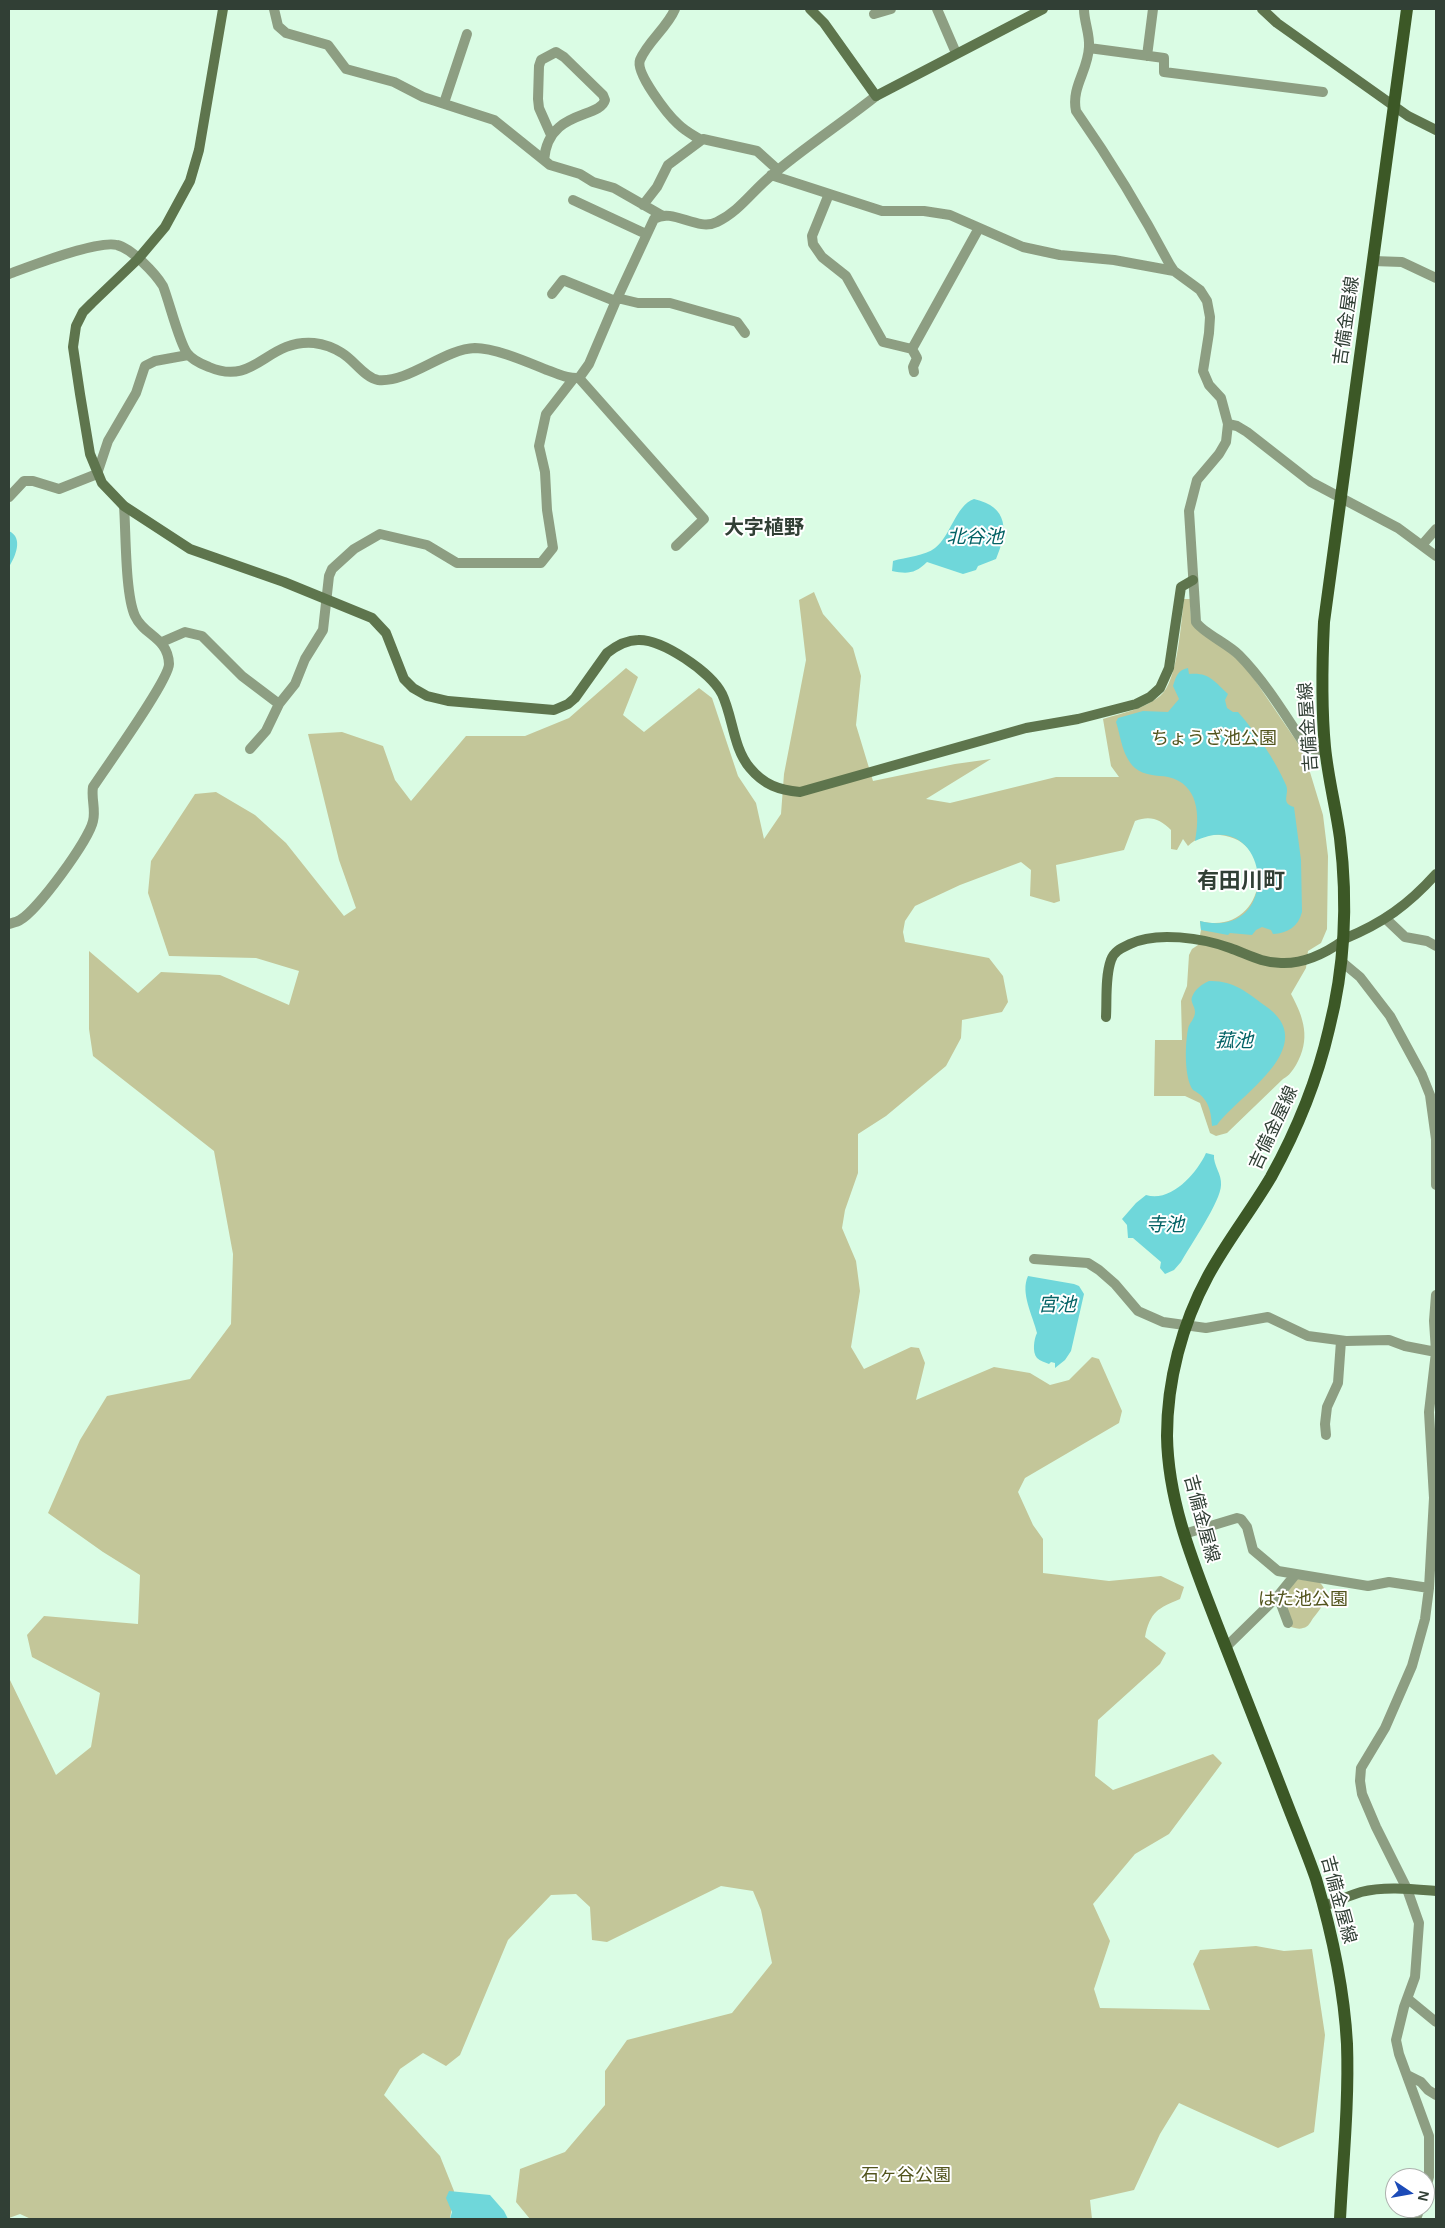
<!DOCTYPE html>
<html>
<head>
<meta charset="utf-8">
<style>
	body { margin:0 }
	#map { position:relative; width:1445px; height:2228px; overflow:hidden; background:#dafce4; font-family:Arial,sans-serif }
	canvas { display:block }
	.frame { position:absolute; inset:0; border:10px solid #313f35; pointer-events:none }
	.north { position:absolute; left:1385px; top:2168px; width:50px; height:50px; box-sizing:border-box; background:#fff; border:1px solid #adb2ae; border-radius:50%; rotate:102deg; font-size:14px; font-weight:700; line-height:20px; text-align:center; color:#313f35 }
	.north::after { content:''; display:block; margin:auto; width:18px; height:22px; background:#1c4bb8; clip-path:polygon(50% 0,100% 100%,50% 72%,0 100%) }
</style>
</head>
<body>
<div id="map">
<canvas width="1445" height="2228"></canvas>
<div class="frame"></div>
<div class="north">N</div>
</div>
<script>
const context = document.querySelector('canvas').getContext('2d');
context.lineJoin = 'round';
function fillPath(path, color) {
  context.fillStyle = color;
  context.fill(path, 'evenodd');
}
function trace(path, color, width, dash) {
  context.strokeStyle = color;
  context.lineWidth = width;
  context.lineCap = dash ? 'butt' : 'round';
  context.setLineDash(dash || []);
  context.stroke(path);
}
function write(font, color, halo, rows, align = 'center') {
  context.font = font + ' Arial,"Noto Sans JP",sans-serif';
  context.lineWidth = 4;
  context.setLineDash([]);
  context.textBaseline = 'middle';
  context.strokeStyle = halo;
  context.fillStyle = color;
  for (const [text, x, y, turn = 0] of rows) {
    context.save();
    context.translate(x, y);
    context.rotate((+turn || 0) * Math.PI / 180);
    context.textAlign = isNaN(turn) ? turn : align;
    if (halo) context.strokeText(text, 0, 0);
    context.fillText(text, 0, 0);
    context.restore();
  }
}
const green = new Path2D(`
	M814,592l9,22 30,34 8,28 -5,49 17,56 82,-17 36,-5 -65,40 24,4 106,-26h63l-8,-11 -8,-47c19,-6 41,-10 57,-23 18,-14 21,-75 24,-97h6l1,20 55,48 51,75 9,17 17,56 5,41 -1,73 -6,14 -13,8 -2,17 -15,26c13,24 20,45 5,71 -4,6 -6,10 -13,14l-56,54 -11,3 -6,-3 -10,-30 -15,-7h-31l1,-56h27l-1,-39 6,-15 2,-31 3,-6 6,-4 3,-15 -1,-9c66,17 81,-80 20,-86 -13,-1 -23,3 -32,11l-5,-7 -6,11 -6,-1v-19c-11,-11 -21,-15 -36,-9l-11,29 -68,15 4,36 -6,2 -24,-7 1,-26 -10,-8 -61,23 -45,21 -10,15 -2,11 2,10 84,16 14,18 5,26 -6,10 -40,8 -1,18 -15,28 -60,50 -28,18v39l-13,37 -3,18 14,33 4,30 -9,56 13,22 47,-22 8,1 6,15 -9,37 78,-33 36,6 20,12 19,-5 23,-23 7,2 23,52 -3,12 -94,55 -7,14 15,33 10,14v34l66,8 52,-5 23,11 -4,12c-22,9 -30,13 -35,38l21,16 -6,11 -62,56 -3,56 18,14 100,-36 9,9 -53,71 -34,20 -42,50 17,37 -16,48 6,19 110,2 -17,-46 7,-14 56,-4 28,5 28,-2 13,86 -11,97 -36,16 -99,-45 -19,31 -26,56 -44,10 2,19h-562l-14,-17 4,-33 45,-17 40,-47v-34l22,-31 105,-27 40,-50 -11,-53 -8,-19 -32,-5 -114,56 -15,-2 -2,-33 -14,-13 -25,1 -43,45 -48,115 -14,11 -23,-13 -23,16 -16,26 56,61 14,35 -4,28h-419l-11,-5 -11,4v-540l47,97 35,-28 9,-54 -68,-36 -5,-22 17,-19 94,8 2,-49 -37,-23 -55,-39 32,-73 27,-44 83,-17 41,-55 2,-70 -19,-103 -121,-95 -4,-27v-78l49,42 23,-21 59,3 69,30 10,-34 -43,-13 -87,-2 -21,-63 3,-32 44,-67 21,-2 39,23 31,28 58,73 12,-8 -17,-48 -31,-126 34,-2 41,14 12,34 16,21 55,-65h59l44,-18 57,-50 12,9 -15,38 21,17 55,-44 13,10 26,78 18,27 8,36 17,-25 3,-40 22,-114 -7,-60z
	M1297,1579l22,3c13,11 3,26 -5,35 -4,5 -5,10 -11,11 -5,2 -11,-1 -16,-2l-10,-25z`);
const water = new Path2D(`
	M974,499c35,8 34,32 22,60l-18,7 -2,4 -13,4 -36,-12c-12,12 -20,12 -35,9l1,-10c13,-4 32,-5 42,-13 16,-12 20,-42 39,-49z
	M9,531c15,7 6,26 0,36z
	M1188,668l1,6c20,-2 25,7 39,20l-3,6 2,8 6,4h5c19,22 36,46 48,73 4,9 -6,18 8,22l7,53 1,52c-4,15 -14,21 -29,22l-2,-4 -9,-3 -6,3 -4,5 -22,-2 -2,2 -27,-5 -1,-9c85,21 71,-117 -5,-80 5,-25 4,-57 -27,-64 -11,-2 -24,-1 -33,-9 -13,-12 -14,-31 -19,-46l2,-4 25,-7 25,1 11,-13 -6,-13c3,-10 5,-16 15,-18z
	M1209,981c23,-1 38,11 55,24 60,40 -24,89 -47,120l-5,1c-1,-17 -4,-28 -19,-36 -9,-12 -8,-46 -5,-61 1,-6 7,-10 7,-17 0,-6 -5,-10 -3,-15 3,-8 10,-13 17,-16z
	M1206,1153l8,2c-1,10 8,19 7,30 0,16 -31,61 -40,77l-7,8 -9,4 -5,-6 1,-6 -28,-24h-5l-1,-13 -5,-6 14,-16 10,-8c25,8 51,-22 60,-42z
	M1028,1276l46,8 5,2 5,8 -13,57 -6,9 -10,8v-5l-4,-1 -2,2c-4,-2 -9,-3 -12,-6 -5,-6 -3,-19 0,-25 -4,-17 -17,-40 -9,-57z
	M449,2191l41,4 14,16 4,8h-58l2,-7 -6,-14z`);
const street = new Path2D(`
	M274,9l4,17 8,7 42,12 18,24 48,13 29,15 71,23 56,45 30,9 13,8 21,6 49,28
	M675,9c-8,19 -27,32 -35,51 -5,13 28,55 38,64 7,7 15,11 23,16
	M937,9l19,44
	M1084,9c0,13 6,25 5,38 -1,24 -18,40 -13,64 35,50 66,101 94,154l4,6 26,19 7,11 3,16 -1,16 -6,38 6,14 12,13 7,26 -2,18 -7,12 -22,26 -8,31 7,111c6,10 32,22 43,33 24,24 45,58 64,87l9,7 13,2
	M874,14l17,-5
	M1089,48l75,10v14l159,20
	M1147,56l6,-47
	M444,103l23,-69
	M544,160c4,-51 56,-41 61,-60l-2,-5 -39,-38 -8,-5 -15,8 -2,6 -1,33 1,9 12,27
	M771,175l111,36h42l26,4 73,32 37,8 54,5 60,11
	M829,194l-17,42 1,8 9,13 24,19 37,66 29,7
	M573,200l73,34
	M643,205l14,-18 11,-22 35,-26 54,12 21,19
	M1373,261l29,1 34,16
	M9,274c22,-8 88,-34 108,-29 14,3 38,28 46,41 6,15 16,56 24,67 5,7 14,11 22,14 47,20 57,-28 105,-24 9,1 20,5 28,10 12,7 23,25 36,27 31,3 66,-31 97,-32 20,0 52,14 72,22 12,4 20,9 32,8l10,-14 26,-61 39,-84c19,-12 43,13 63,3 23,-11 36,-32 55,-47 33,-28 70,-52 104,-79
	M552,294l11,-14 52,21
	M617,298l21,5h32l67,19 8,11
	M914,372l-1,-5 4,-9 -5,-9 67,-121
	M579,378l125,141 -28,27
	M1228,424l9,2 10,6 64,50 87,46 38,28
	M9,497l15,-16h9l26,8 38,-15 11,-33 28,-48 9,-27 10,-5 33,-6
	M1422,545l14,-16
	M162,642l23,-10 17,4 40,40 37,28
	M250,749l16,-18 13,-27 16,-20 10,-25 18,-29 6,-54 3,-7 22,-20 26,-15 47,11 30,18h84l12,-15 -6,-38 -2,-38 -6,-26 7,-32 28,-36
	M1386,919l19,18 22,4 9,5
	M9,924c3,-1 8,-2 11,-4 17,-9 69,-80 73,-99 3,-11 -2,-23 0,-34 13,-20 76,-107 76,-123 -1,-27 -25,-28 -34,-48 -10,-22 -9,-84 -11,-110
	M1342,962l18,15 30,39 32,59 8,20 6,44v46
	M1034,1259l54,4 11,7 16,14 23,27 25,11 43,6 62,-11 40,19 38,5 43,-1 16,6 31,6
	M1326,1435l-1,-11 2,-17 11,-24 3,-42
	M1184,1534l53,-16 4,1 6,8 6,23 25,21 90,15 21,-4 40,6
	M1278,1596l10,27
	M1226,1647l51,-50 18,-22
	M1408,1999l28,23
	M1407,2075l14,7 7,8 8,5
	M1425,2192l4,-15v-41l-30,-82 -3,-14 8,-33 11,-30 4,-54 -12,-34 -31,-62 -14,-33 -2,-13 1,-13 24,-40 27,-62 13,-47 4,-31 5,-90 -5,-86 7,-60 -2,-31 2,-26
	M1416,2219l4,-11`);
const secondary = new Path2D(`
	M223,9l-24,141 -9,31 -25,46 -27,32 -46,44 -9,9 -7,14 -3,21 7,47 10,60 12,29 22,23 66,43 94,33 88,36 14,15 18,46 9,9 14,8 21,5 106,9 14,-6 7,-6 32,-45c9,-7 19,-13 31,-13 24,-1 73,32 84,54 11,23 11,54 28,74 14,17 29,22 50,24l226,-64 52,-9 58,-15 14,-7 10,-9 9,-20 12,-81 12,-7
	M810,9l14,14 52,73 167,-87
	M1262,9l15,14 131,93 28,14
	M1344,939c39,-16 64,-34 92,-65
	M1106,1017c1,-18 -1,-40 5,-57 3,-9 11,-12 19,-16 26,-13 73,-6 100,4 17,6 32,15 51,15 23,1 45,-10 63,-23
	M1323,1906c13,-4 25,-10 38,-14 23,-6 51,-3 75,-1`);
const primary = new Path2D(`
	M1340,2219c3,-58 9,-117 7,-175 -3,-56 -15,-111 -31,-165 -9,-26 -20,-52 -30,-78 -23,-60 -47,-120 -70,-179 -23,-60 -48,-120 -49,-186 0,-55 15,-112 41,-160 19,-35 43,-65 63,-99 26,-47 46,-96 58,-148 16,-63 19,-126 11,-191 -4,-30 -12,-60 -15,-91 -4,-42 -3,-83 -1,-125l83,-613`);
const streetNames = [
	["吉備金屋線",1347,321,-82],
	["吉備金屋線",1309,727,-94],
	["吉備金屋線",1274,1128,-65],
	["吉備金屋線",1201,1519,75],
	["吉備金屋線",1338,1900,75]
];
const parkNames = [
	["ちょうざ池公園",1214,739],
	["はた池公園",1303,1600],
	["石ヶ谷公園",906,2176]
];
const waterNames = [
	["北谷池",975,538],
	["菰池",1234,1042],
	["寺池",1165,1226],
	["宮池",1057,1306]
];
const quarterNames = [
	["大字植野",764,528]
];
const districtNames = [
	["有田川町",1241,882]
];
fillPath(green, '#c3c699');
fillPath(water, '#6fd7da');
trace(street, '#8d9e82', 10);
trace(secondary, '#5e754d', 10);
trace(primary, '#3c5826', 12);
write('18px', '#313f35', '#fff', streetNames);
write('18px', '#52541d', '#fff', parkNames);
write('italic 19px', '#036265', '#fff', waterNames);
write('bold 20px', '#313f35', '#fff', quarterNames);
write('bold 22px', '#313f35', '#fff', districtNames);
</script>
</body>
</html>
